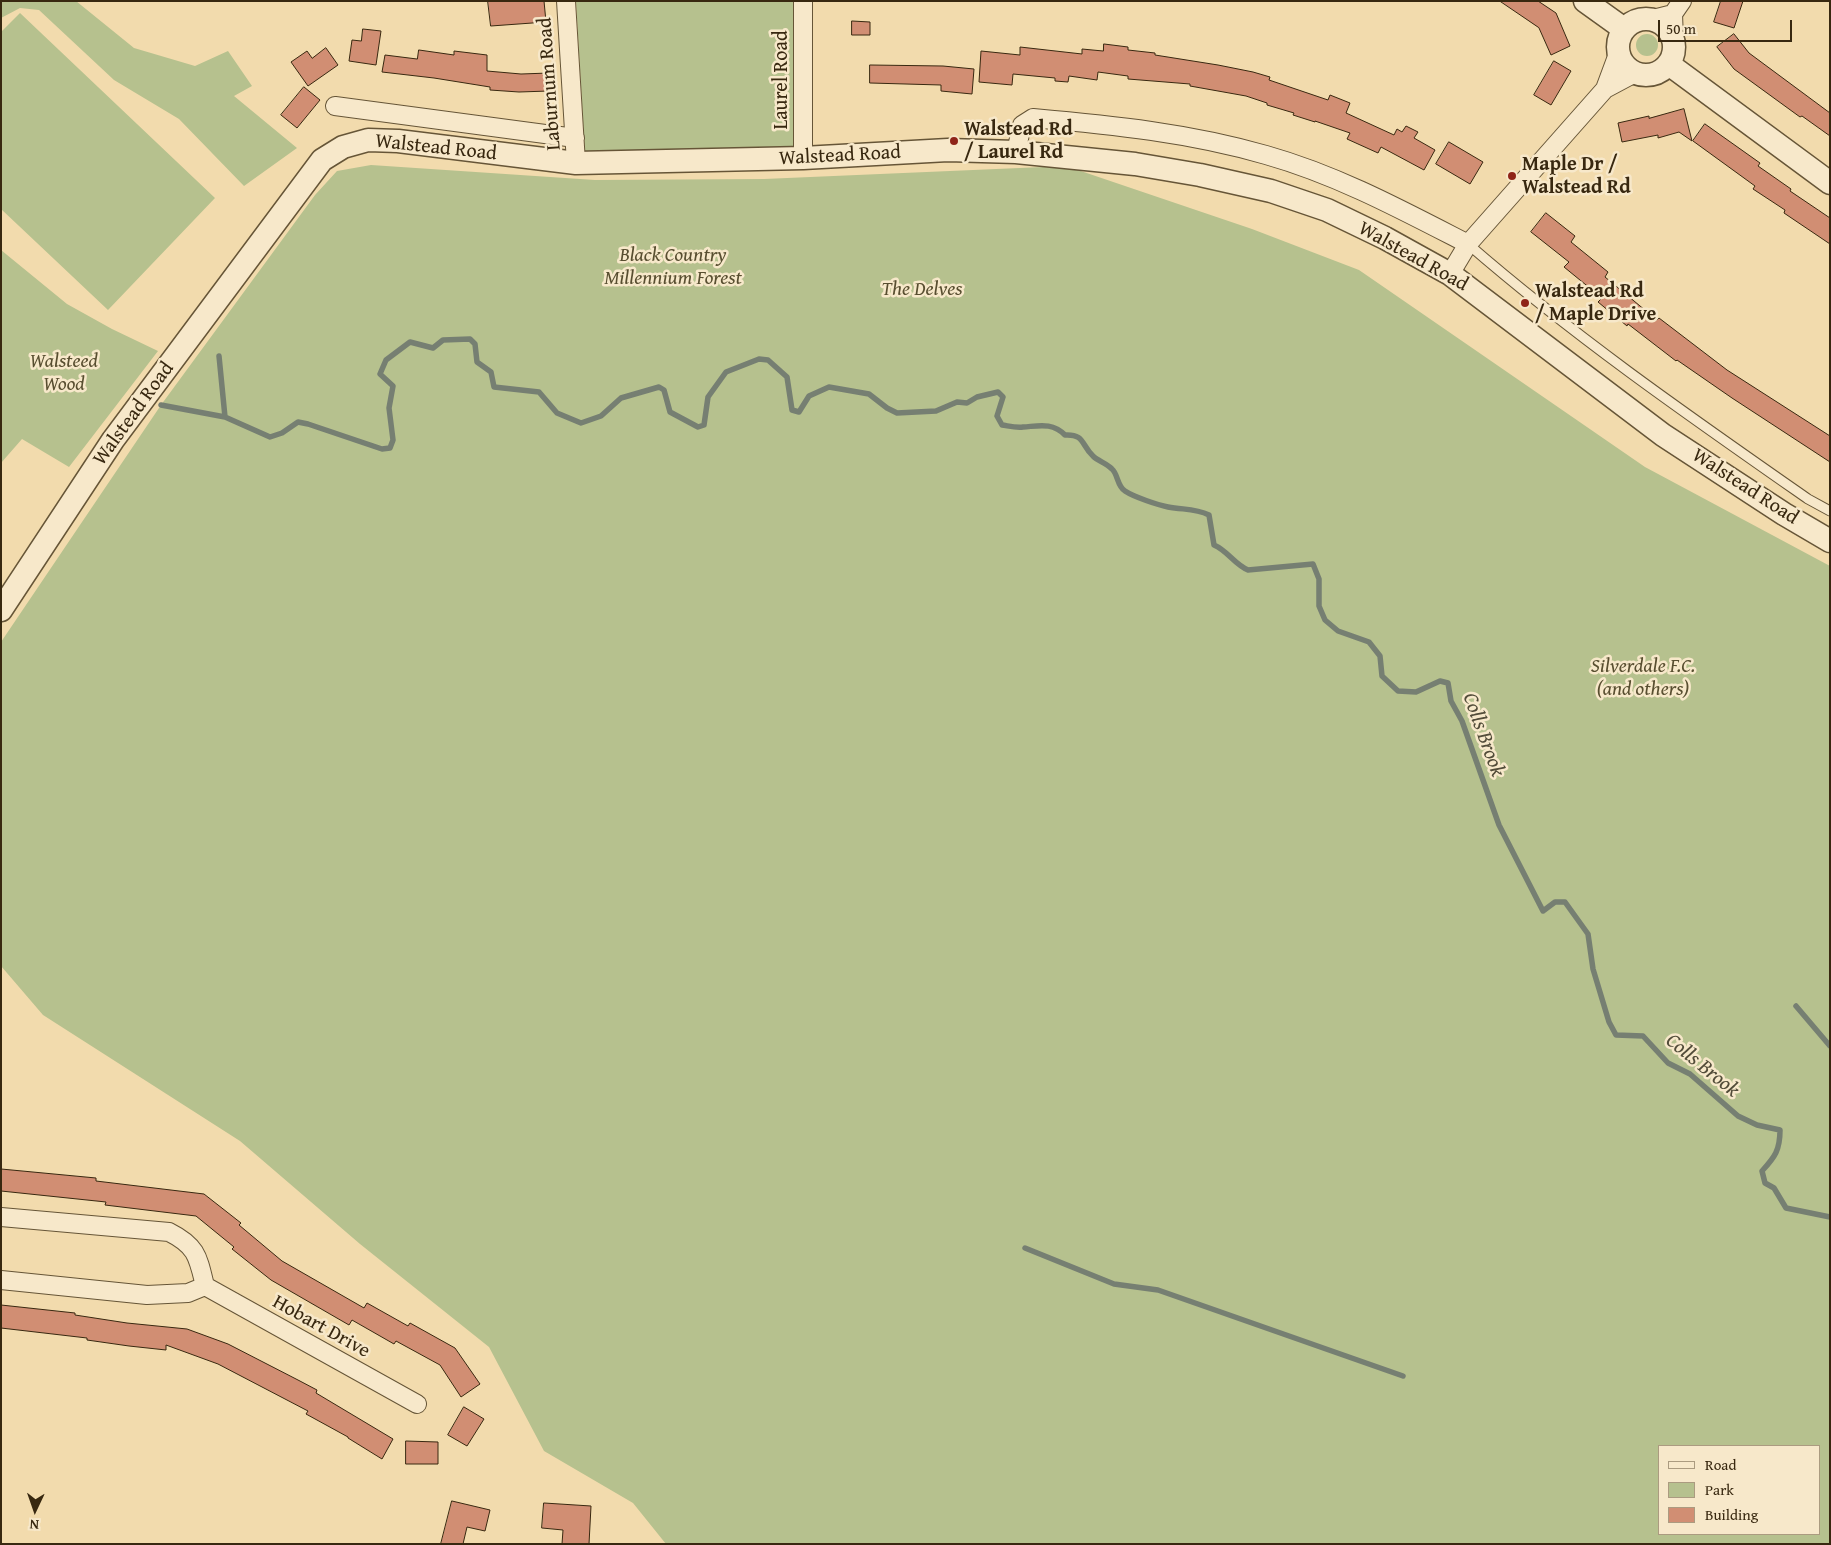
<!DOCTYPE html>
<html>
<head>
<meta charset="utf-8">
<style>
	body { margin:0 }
	#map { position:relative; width:1831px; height:1545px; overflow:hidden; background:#f2dbad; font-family:"Gentium Book Plus",serif }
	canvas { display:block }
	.frame { position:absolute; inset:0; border:2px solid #382810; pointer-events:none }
	.legend { position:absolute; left:1658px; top:1445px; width:162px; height:90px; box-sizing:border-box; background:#f7e8ca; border:1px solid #ab9b80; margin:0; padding:6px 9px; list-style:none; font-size:15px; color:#382810 }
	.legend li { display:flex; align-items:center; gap:10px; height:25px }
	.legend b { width:25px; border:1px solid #ab9b80 }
	.north { position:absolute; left:10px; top:1485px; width:50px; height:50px; -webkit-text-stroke:4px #f7e8ca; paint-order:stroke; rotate:183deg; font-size:14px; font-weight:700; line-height:20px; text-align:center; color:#382810 }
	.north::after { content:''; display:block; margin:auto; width:18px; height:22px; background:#382810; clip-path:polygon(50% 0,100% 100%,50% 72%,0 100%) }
	.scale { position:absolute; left:1658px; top:20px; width:134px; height:22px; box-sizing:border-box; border:2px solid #382810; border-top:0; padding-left:6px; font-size:15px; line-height:18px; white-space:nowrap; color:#382810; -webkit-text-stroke:4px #f7e8ca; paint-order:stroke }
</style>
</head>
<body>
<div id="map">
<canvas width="1831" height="1545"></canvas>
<div class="frame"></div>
<ul class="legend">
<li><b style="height:6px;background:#f7e8ca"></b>Road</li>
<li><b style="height:14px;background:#b6c18e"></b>Park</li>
<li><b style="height:14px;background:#d18e73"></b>Building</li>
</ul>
<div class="north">N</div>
<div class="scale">50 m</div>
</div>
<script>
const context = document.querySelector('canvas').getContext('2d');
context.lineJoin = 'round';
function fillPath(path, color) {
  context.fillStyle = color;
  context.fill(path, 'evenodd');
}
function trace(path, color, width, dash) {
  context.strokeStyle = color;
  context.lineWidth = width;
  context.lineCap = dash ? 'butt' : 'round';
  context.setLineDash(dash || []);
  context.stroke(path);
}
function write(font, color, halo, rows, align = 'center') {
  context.font = font + ' "Gentium Book Plus",serif';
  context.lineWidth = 5;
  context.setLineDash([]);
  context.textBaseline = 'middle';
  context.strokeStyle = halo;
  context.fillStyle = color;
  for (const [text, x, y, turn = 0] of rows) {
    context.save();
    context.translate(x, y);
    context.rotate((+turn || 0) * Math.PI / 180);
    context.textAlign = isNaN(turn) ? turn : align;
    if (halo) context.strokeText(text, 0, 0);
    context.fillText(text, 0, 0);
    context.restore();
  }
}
const green = new Path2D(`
	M1,1h75l58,47 61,18 33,-15 24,35 -18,10 63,52 -53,38 -65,-67 -65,-39 -75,-70 -19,-2 -19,10z
	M576,1h218l1,152 -210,3z
	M20,13l195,185 -107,112 -107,-101v-177z
	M1636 45a11 11 0 1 1 22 0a11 11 0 1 1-22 0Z
	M371,165l224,15 169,-1 302,-13 186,63 107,41 286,197 185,99v978h-1164l-33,-41 -89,-52 -55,-104 -129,-103 -120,-103 -197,-126 -42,-49v-324l160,-237 154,-210 22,-24zM1660,1446h160v88h-160z
	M1,250l66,54 45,25 46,22 -89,116 -47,-28 -21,24z`);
const stream = new Path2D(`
	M219,356l6,61
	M161,405l64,12 45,20 12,-4 16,-11 10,2 74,25 8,-1 3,-8 -4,-32 4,-22 -13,-12 6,-14 24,-18 23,6 10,-8 27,-1 5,5 2,18 14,10 3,15 45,5 18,21 24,10 20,-7 20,-18 38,-11 5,3 6,22 28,15 6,-2 4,-28 18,-25 33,-13 9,1 19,17 5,33 7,2 10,-16 20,-9 40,7 18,14 10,5 39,-2 21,-9 10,1 10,-6 21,-5 5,5 -6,19 5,9c7,1 14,3 21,2 16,-1 29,-5 42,8 20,-1 16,10 28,21 5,5 13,7 19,13 6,5 5,17 13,22 9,6 33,14 43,16 16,3 27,1 41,8l5,30c14,6 20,19 34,25l65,-6 6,15v27l6,14 13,11 31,11 11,14 2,20 16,15 18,1 24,-11 8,2 3,18 11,20 37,104 44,86 12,-9h10l23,32 5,35 16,53 7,13 27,1 25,27 22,11 48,42 19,9 23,5c0,20 -5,27 -18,41l3,12 9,5 12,20 44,9
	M1796,1006l34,40
	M1025,1248l89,36 44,6 245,86`);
const building = new Path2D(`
	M488,1h56l2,21 -55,4z
	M1500,1h38l18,12 14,33 -19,9 -12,-27z
	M1721,1h22l-9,27 -20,-6z
	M852,21l18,1v13h-18z
	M363,29l18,2 -5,34 -27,-4 3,-21 9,1z
	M1734,34l15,19 81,60v23l-28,-20 -2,1 -66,-48 -17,-22z
	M1104,44l24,3v3l27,3v2l63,10 35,7 17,5 -1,3 59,20 2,-5 20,8 -4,10 48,22 3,-6 5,3 4,-6 12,6 -4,6 21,12 -11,20 -43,-23 -3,6 -31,-14 3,-6 -35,-12v1l-22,-7 1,-2 -27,-8v-2l-21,-7 -56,-10v-2l-62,-5v-3l-30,-4 -1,8 -28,-4 -1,6 -13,-1v-3l-42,-4 -1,11 -33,-3 2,-31 39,4v-8l62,7v-5l21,2z
	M326,48l12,17 -30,21 -17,-24 16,-11 5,7z
	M419,50l35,5v-4l33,4v16l34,3 28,-1v18l-30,1 -29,-2v-3l-56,-9 -52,-6 3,-17 32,4z
	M1554,61l17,10 -20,34 -17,-10z
	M870,65l73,1 31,3 -2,25 -31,-3v-6l-71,-2z
	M304,87l16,13 -23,28 -16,-13z
	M1684,109l8,32 -13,-9 -21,6v-3l-36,7 -4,-19 31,-7v2z
	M1705,124l55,39 -2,3 33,23 -1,2 40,27v26l-46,-31 1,-3 -32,-21 2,-3 -62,-45z
	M1449,142l34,20 -13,22 -34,-20z
	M1546,213l29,23 -4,6 37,30 -3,5 52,43 2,-2 68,52 103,66v26l-98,-64 -55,-38 -1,1 -48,-37 -1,2 -29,-24 4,-4 -38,-31 5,-5 -38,-30z
	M1,1169l95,9v3l108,13 37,29 -2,2 43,36 82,47 3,-5 41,23 2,-3 45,25 25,36 -19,13 -21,-32 -44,-24 -2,3 -42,-24 -3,5 -78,-45 -39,-31 2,-2 -38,-31 -91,-11 1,-3 -105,-11z
	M1,1305l74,8v2l52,8 60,6 41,15 70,36 19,10 -1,3 77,46 -11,20 -34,-21v-1l-42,-23 2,-3 -90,-47 -52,-19v5l-37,-4 -42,-6v-2l-86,-10z
	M464,1407l20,12 -17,27 -19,-11z
	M406,1441l32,1v22h-32z
	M452,1501l38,9 -5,21 -18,-4 -4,17h-22z
	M544,1503l47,3 -2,38h-27l1,-14 -21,-2z`);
const service = new Path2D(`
	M1468,244c107,93 224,174 340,255l22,12`);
const minor = new Path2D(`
	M566,1l10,162
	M1673,14l1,25
	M1653,19l20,-5 9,-13
	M1605,89l13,-35
	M335,106l240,32
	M1016,152l6,-27 11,-7c79,7 157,15 233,37 71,20 136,55 202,89
	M803,158v-157
	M1450,274l18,-30 137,-155 30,-16
	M1,1217l168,15c28,14 29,25 36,54l212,118
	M1,1280l146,15 41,-2 17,-7`);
const tertiary = new Path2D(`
	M1585,1l39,28
	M1618 47a28 28 0 1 1 56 0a28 28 0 1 1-56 0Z
	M1670,65l160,118
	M1,610l112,-170 209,-280 21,-13 25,-7 30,1 178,22 227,-5 145,-8 68,2 119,12 65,11 71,16 56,19 58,28 65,36 213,161 121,79 46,27`);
const markers = [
	[954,141,5,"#8f2418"],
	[1512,176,5,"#8f2418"],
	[1525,303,5,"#8f2418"]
];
const streetNames = [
	["Laurel Road",782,80,-90],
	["Laburnum Road",550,84,-94],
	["Walstead Road",436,148,6],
	["Walstead Road",840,156,-3],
	["Walstead Road",1413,257,29],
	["Walstead Road",134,414,-54],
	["Walstead Road",1745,487,33],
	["Hobart Drive",321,1327,29]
];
const poiNames = [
	["Walstead Rd",964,130],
	["/ Laurel Rd",964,153],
	["Maple Dr /",1522,165],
	["Walstead Rd",1522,188],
	["Walstead Rd",1535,292],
	["/ Maple Drive",1535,315]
];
const parkNames = [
	["Black Country",673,256],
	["Millennium Forest",673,279],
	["The Delves",922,290],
	["Walsteed",64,362],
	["Wood",64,385],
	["Silverdale F.C.",1643,667],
	["(and others)",1643,690]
];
const waterNames = [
	["Colls Brook",1483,735,70],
	["Colls Brook",1702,1066,39]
];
fillPath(green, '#b6c18e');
trace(stream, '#767f72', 5.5);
fillPath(building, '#d18e73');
trace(building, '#382810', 1);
trace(service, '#665537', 11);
trace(minor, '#665537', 20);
trace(tertiary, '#665537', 25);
trace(service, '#f7e8ca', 9);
trace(minor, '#f7e8ca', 18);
trace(tertiary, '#f7e8ca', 22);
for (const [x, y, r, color] of markers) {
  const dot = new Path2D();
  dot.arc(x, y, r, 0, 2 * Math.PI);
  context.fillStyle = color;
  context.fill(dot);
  trace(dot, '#f7e8ca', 2);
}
write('20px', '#382810', '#f7e8ca', streetNames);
write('bold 20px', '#382810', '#f7e8ca', poiNames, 'left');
write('italic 20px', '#584e30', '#f7e8ca', parkNames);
write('italic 21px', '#524c39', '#f7e8ca', waterNames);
</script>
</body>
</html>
